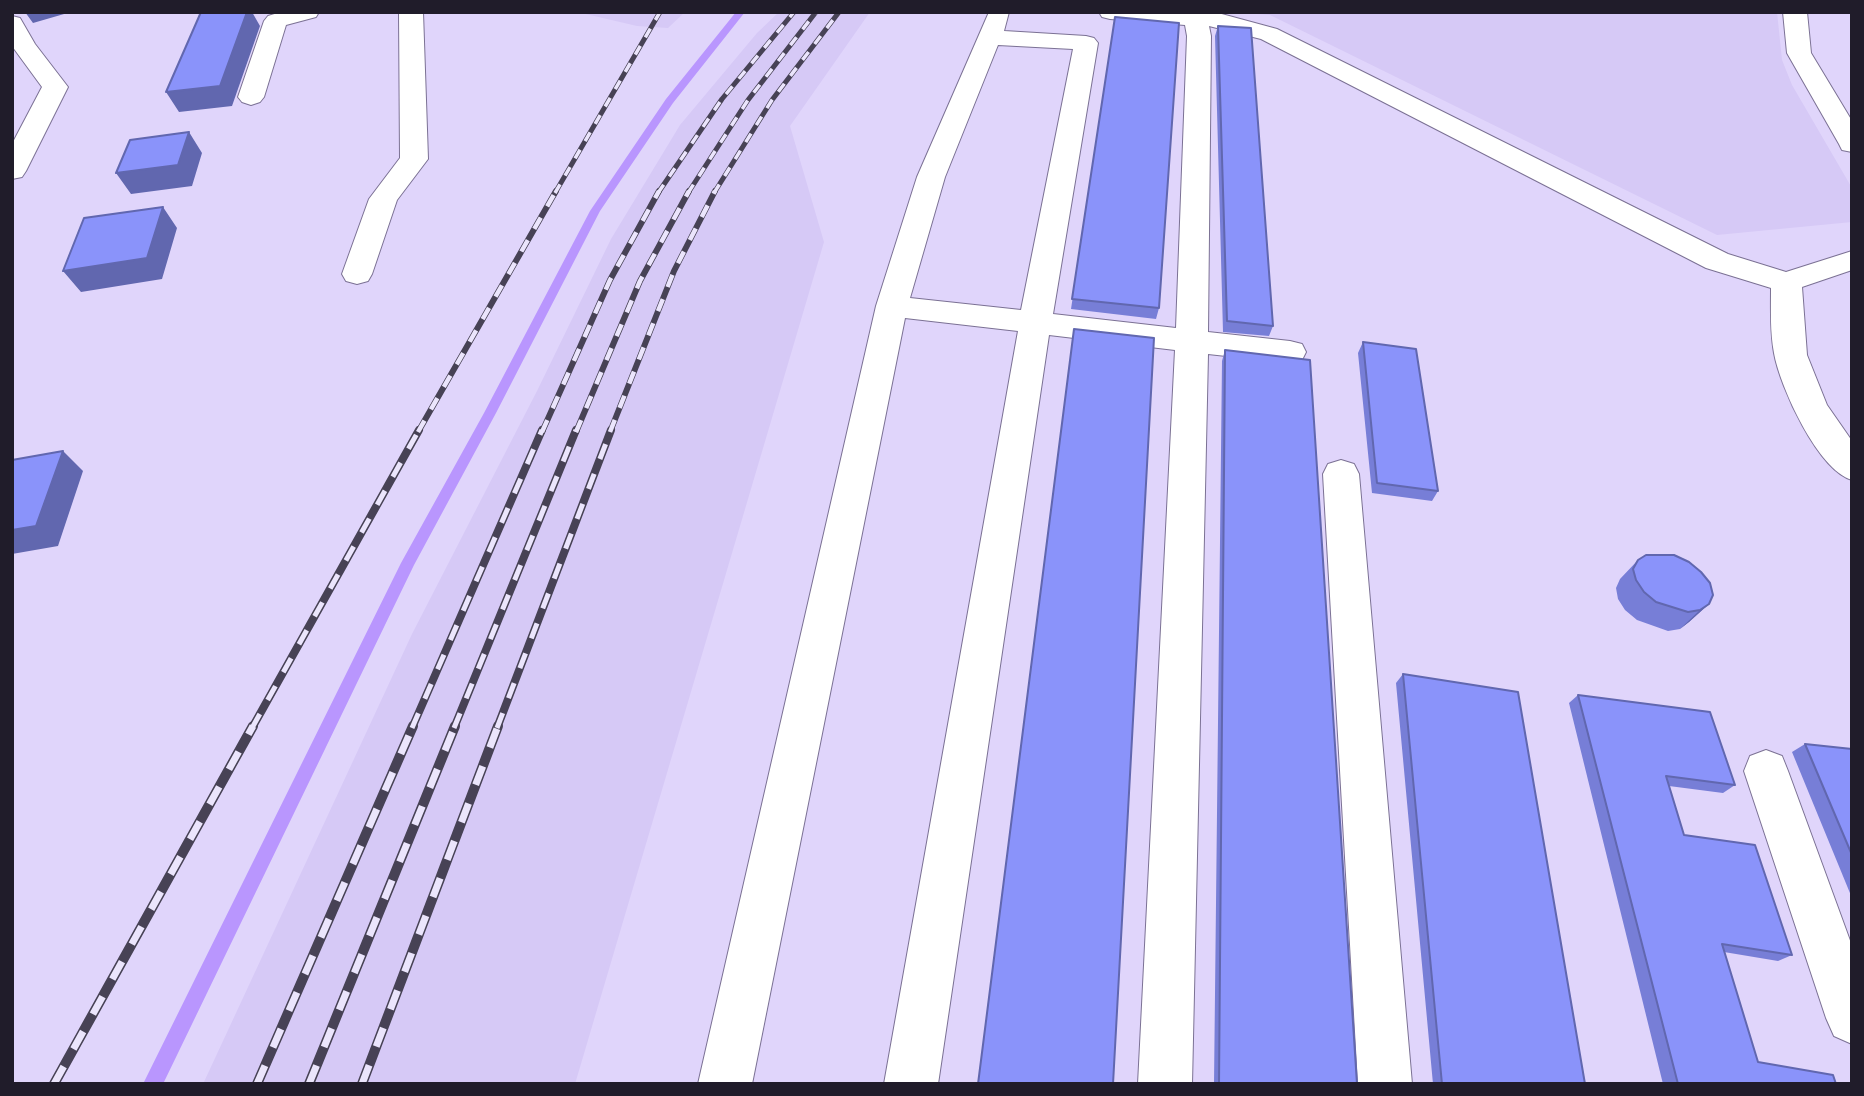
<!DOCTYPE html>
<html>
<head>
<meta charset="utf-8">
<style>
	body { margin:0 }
	#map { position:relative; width:1864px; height:1096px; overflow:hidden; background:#e0d5fb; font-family:"Crimson Pro",serif }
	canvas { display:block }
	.frame { position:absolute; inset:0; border:14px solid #201c2a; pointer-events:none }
</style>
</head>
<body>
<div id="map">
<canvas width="1864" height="1096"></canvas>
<div class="frame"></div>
</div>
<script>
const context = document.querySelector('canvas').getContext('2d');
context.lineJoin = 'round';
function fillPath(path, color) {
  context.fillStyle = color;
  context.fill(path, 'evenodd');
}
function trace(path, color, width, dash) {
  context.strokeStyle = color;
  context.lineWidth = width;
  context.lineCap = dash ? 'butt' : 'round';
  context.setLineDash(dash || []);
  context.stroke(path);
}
const built = new Path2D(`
	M577,12h108l-17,16 -31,-2z
	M779,12h91l-80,114 34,116 -249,842h-372l209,-450 125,-243 74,-152 69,-114 77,-92z
	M1231,12h546l5,48 10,25 60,103v34l-135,13 -447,-220z`);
const stream = new Path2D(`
	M736,12h9l-72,91 -73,108 -104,202 -82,152 -251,519h-20l258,-521 83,-150 106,-202 76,-112z`);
const minor = new Path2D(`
	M281,12h38l-3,5 -30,8 -22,72 -4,5 -9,3 -9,-3 -4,-5 26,-76 4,-5z
	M399,12h24l5,147 -31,41 -25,74 -4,7 -11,3 -11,-3 -4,-7 27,-75 31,-41z
	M989,12h20l-5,19 82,5 8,2 4,5 -45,271 123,14 11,-292 -2,-11 -75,-6 -8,-2 -3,-5 119,1 59,16 451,225 58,18 66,-21v19l-50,17 5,68 20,50 25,36v39c-34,-10 -72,-93 -78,-127 -4,-21 -3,-43 -3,-65l-65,-20 -445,-229 -52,-13 2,10 -3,296 82,9 12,3 4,8 -4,8 -12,3 -82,-9 -16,730h-54l37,-734 -126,-15 -111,749h-54l134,-753 -113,-13 -153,766h-54l178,-778 41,-129zM998,45l75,4 -52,261 -111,-12 35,-121z
	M1783,12h24l4,41 41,68v31l-10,-2 -3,-6 -52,-91z
	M12,16l8,2 15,26 33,43 -42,84 -4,6 -10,2v-35l30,-57 -30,-41z
	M1341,460l13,4 5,10 53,610h-54l-35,-610 5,-10z
	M1766,750l16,6 6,15 64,175v98l-18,-8 -8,-18 -82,-247 6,-15z`);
const railFar3 = new Path2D(`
	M555,193l105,-181
	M658,193l64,-94 72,-87
	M688,193l60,-93 68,-88
	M714,193l58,-93 67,-88`);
const railFar2 = new Path2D(`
	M418,432l138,-241
	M542,432l68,-152 49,-89
	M576,432l64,-151 49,-90
	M610,432l64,-161 41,-80`);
const railFar1 = new Path2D(`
	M252,728l167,-298
	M412,728l130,-298
	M454,728l122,-298
	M497,728l114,-298`);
const rail = new Path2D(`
	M54,1084l199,-358
	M257,1084l156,-358
	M309,1084l146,-358
	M362,1084l136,-358`);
const wall = new Path2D(`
	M1115,17l44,291 -3,11 -85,-10z
	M1218,26l55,300 -4,10 -46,-4 -8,-296z
	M1363,342l75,149 -6,10 -60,-8 -14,-140z
	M1225,350l132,734h-143l8,-723z
	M1638,560l71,44 -20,18 -9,7 -12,2 -31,-11 -12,-10 -7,-11 -2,-11 4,-9z
	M1403,674l182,410h-152l-37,-401z
	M1578,695l157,90 -12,8 -54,-7 15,49 108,120 -14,6 -54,-9 34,110 78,22h-173l-94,-381z
	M1805,744l47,5v149l-60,-146z`);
const shadedWall = new Path2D(`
	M25,12h46l-38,11z
	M247,12h5l8,14 -28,80 -53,6 -13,-20z
	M189,132l13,21 -10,33 -61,8 -15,-21z
	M163,207l14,21 -15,51 -81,13 -18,-21z
	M63,451l20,20 -25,75 -46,8v-24z
	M1709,604l-20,18 -9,7 20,-19z`);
const building = new Path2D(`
	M201,12h46l-27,74 -54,6z
	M1115,17l64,6 -20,285 -87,-9z
	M1218,26l33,2 22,298 -46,-5z
	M189,132l-11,33 -62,8 14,-33z
	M163,207l-16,51 -84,13 21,-53z
	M1074,329l80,9 -41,746h-135z
	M1363,342l53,7 22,142 -61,-8z
	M1225,350l85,10 47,724h-138z
	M63,451l-27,75 -24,4v-70z
	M1646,555h28l15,7 12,10 9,11 3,12 -4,9 -9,6 -12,2 -32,-10 -12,-10 -8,-12 -3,-11 5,-9z
	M1403,674l115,18 67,392h-143z
	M1578,695l132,17 25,73 -69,-9 18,59 71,10 37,110 -70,-11 36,118 75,13 3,9h-158z
	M1805,744l47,5v106z`);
fillPath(built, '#d6c9f6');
fillPath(stream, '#b996fe');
trace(minor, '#7b7194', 2);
fillPath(minor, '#fff');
trace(railFar3, '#474255', 5);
trace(railFar2, '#474255', 6);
trace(railFar1, '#474255', 8);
trace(rail, '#474255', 10);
trace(railFar3, '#ebe5fc', 3.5, [10]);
trace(railFar2, '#ebe5fc', 4.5, [13]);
trace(railFar1, '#ebe5fc', 5, [16]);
trace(rail, '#ebe5fc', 7, [20]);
fillPath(wall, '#777ed7');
fillPath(shadedWall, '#6167af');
fillPath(building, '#8a93fa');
trace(building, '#6167af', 2);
</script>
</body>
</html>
